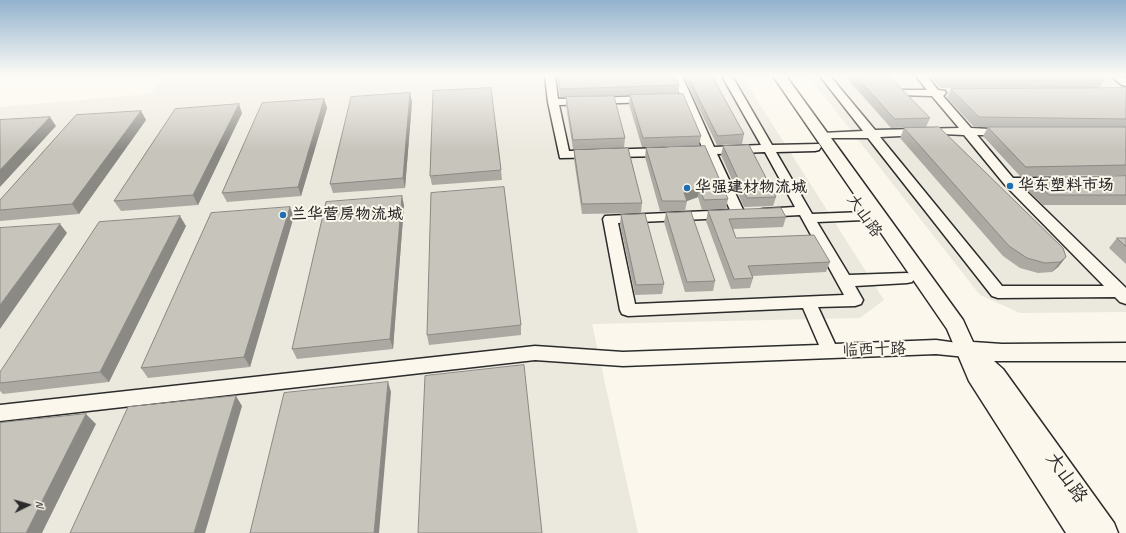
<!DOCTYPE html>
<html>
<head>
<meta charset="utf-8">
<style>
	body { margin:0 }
	#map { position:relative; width:1126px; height:533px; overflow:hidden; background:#fbf7ec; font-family:Caveat,sans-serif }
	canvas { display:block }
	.north { position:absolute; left:8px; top:485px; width:40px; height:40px; -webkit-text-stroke:3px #fbf7ec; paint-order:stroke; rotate:85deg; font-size:11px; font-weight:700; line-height:16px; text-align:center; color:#2b2b2b }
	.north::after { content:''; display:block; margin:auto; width:14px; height:18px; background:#2b2b2b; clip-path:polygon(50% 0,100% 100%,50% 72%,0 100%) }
</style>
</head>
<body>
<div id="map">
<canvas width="1126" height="533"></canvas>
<div class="north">N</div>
</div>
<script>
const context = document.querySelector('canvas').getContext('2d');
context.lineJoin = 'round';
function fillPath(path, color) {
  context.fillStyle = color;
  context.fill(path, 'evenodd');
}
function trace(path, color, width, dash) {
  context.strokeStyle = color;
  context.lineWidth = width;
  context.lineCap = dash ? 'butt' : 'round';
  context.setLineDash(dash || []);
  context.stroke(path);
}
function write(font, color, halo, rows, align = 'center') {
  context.font = font + ' Caveat,"LXGW WenKai TC",sans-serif';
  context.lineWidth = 4;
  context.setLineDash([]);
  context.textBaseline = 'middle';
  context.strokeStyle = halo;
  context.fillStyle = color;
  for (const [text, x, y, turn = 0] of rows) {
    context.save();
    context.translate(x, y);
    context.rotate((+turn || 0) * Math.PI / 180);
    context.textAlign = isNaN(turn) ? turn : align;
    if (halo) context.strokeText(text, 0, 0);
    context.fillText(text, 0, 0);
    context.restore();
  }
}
const built = new Path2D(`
	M165,76h577l142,224 -24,18 -268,6 46,209h-638v-426l150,-13z
	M808,76h318v236l-106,1 -40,-18z`);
const minor = new Path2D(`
	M545,76h10l3,23 92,-3 5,3 -5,3 -91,3 10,46 95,-3 4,1 2,3 -2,3 -4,1 -104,2 -12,-56z
	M672,76h10l32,71 47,-2 -39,-69h10l40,69 47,-1 2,3 -2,3 -4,1 -39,1 36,62 52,-2 5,1 2,3 -2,3 -5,1 -47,2 32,53 58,-2 5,1 3,4 -3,4 -5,1 -52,3 8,14 -2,4 -6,2 -37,1 17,37 101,-4 36,5 3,5 -3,5 -6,2 -30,-3 -313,12 -88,-6 -535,61v-16l535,-59 88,6 196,-7 -16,-37 -175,8 -6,-2 -2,-4 -17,-91 2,-3 125,-6 -25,-56h-23l-2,-3 2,-3 20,-1zM765,152l30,55 -32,2 -5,1 -2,3 2,3 5,1 37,-2 44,80 -209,9 -17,-81 109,-5 5,-2 6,2 5,-1 2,-3 -28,-60z
	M820,76h10l45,54 84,-2 -27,-32 -33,-1 -1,-2 1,-2 4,-1h24l-11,-14h11l11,14 7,1 1,2 -3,3 28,32 38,2 2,2 -2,2 -4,1h-28l36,43h43l1,3 -1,3 -5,1 -30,1 105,102v16l-6,-2 -5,-5 -117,1 -6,-2 -124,-158h-50l-2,-2 2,-2 4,-1 41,-2zM942,134l22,1 41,50 99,101h-102l-122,-149z
	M1111,76h12l3,2v8l-4,-1z`);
const major = new Path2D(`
	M773,76h13l177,244 10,22 29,2 124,-1v18h-132l9,8 111,154 4,10h-52l-97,-152 -22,-52z`);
const wall = new Path2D(`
	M557,76h118l4,9 -1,9 -118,3z
	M683,76h29l32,58 -2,10 -25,1z
	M845,76h44l41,42 -4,9 -35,1z
	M929,76h170l5,4 -5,8h27v87l-106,1 -37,-40 5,-9h62h-76l-27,-29 4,-9 25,-1h-35z
	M410,93l2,9 -7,86 -72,5 -3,-9z
	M630,95l71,41 -2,10 -57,1 -13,-43z
	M566,97l59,41 -1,10 -51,1 -7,-43z
	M324,99l3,9 -26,88 -74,6 -5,-9z
	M141,111l5,9 -67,94 -79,7v-21z
	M242,113l-44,92 -77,6 -7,-10z
	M904,128l162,129 -8,10 -6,5 -14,1 -18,-5 -17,-12 -103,-118z
	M723,146l53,51 -3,9 -29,1 -23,-52z
	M646,148l82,51 -2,10 -24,1 -4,-13 -11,4 -2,10h-25l-15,-54z
	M574,150l68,53 -1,10 -59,1 -8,-55z
	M501,170l1,10 -70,5 -2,-9z
	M1126,176v29h-83l-17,-16 7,-9h2l2,-2z
	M404,205l-11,144 -96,10 -5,-10z
	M708,211l78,6 -3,10 -50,2 3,9 94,24 -4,10 -74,4 1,2 -3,10 -19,1 -25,-68z
	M666,213l49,68 -2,10 -28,1 -21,-70z
	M621,215l43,69 -2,10 -27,1 -15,-71z
	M294,216l-44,151 -102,11 -7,-10z
	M186,226l-77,156 -106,12 -3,-3v-8z
	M1117,238h9v26l-17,-16z
	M521,325v10l-92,10 -2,-10z`);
const shadedWall = new Path2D(`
	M410,93l2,9 -7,86 -2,-10z
	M324,99l3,9 -26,88 -3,-9z
	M239,104l3,9 -44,92 -5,-10z
	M141,111l5,9 -67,94 -7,-10z
	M50,117l6,9 -56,61v-17z
	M699,188l-1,9 -11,4 -3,-8z
	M402,196l2,9 -11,144 -3,-10z
	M290,207l4,9 -44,151 -6,-10z
	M180,216l6,10 -77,156 -9,-10z
	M60,224l7,9 -67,96v-24z
	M1066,257l-8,10 -6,5 8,-10z
	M388,382l3,10 -12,141h-5z
	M236,396l6,10 -37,127h-11z
	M86,414l10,10 -54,109h-16z`);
const building = new Path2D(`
	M559,76h116l4,9 -119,4z
	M688,76h24l32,58 -26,2z
	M856,76h33l41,42 -35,1z
	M941,76h158l5,4h-159z
	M491,88l10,82 -71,6 3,-85z
	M1126,88v31l-147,-2 -28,-28z
	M410,93l-7,85 -73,6 21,-87z
	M683,94l18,42 -58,2 -13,-43z
	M614,96l11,42 -52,2 -7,-43z
	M324,99l-26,88 -76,6 40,-90z
	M239,104l-46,91 -79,6 61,-92z
	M141,111l-69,93 -72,6v-10l76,-85z
	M50,117l-50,53v-50z
	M939,127l124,121 3,9 -6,5 -15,1 -18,-5 -18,-12 -105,-118z
	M988,127h138v38l-100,2z
	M749,145l27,52 -29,1 -24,-52z
	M705,146l23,53 -24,1 -5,-12 -15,5 3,8h-25l-16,-53z
	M628,148l14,55 -60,1 -8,-54z
	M1126,176v19h-77l-16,-15h5l-1,-2z
	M504,187l17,138 -94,10 4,-142z
	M402,196l-12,143 -98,10 34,-147z
	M290,207l-46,150 -103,11 70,-155z
	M781,208l5,9 -57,2 7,19 78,-3 16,27 -82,4 5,12 -19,1 -26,-68z
	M691,212l24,69 -28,1 -21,-69z
	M645,214l19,70 -28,1 -15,-70z
	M180,216l-80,156 -100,11v-11l99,-150z
	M60,224l-60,81v-77z
	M1117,238h9v8z
	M524,365l18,168h-124l7,-157z
	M388,382l-14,151h-124l34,-140z
	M236,396l-42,137h-124l58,-126z
	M86,414l-60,119h-26v-110z`);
const markers = [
	[1010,186,4,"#1f6fb2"],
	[687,188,4,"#1f6fb2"],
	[283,215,4,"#1f6fb2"]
];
const poiNames = [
	["华东塑料市场",1018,186],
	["华强建材物流城",695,188],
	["兰华营房物流城",291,215]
];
const streetNames = [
	["大山路",864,216,55],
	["临西十路",874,350,-2]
];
const nearStreetnames = [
	["大山路",1066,478,55]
];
fillPath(built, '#ebe8de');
trace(minor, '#2b2b2b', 3);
trace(major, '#2b2b2b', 3);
fillPath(minor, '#fbf7ec');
fillPath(major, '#fbf7ec');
fillPath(wall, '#aba9a2');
fillPath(shadedWall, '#8b8984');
fillPath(building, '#c7c4bc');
trace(building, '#8b8984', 1);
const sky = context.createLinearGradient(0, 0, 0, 151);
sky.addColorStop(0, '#92b2ce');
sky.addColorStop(0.5, '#fdfbf6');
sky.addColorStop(1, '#fdfbf600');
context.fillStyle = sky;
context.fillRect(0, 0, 1126, 151);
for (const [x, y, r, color] of markers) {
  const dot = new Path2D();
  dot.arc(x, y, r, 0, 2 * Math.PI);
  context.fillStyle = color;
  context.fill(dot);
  trace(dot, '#fbf7ec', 1.5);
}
write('bold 16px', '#2b2b2b', '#fbf7ec', poiNames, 'left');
write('16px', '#2b2b2b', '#fbf7ec', streetNames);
write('19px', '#2b2b2b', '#fbf7ec', nearStreetnames);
</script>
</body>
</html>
